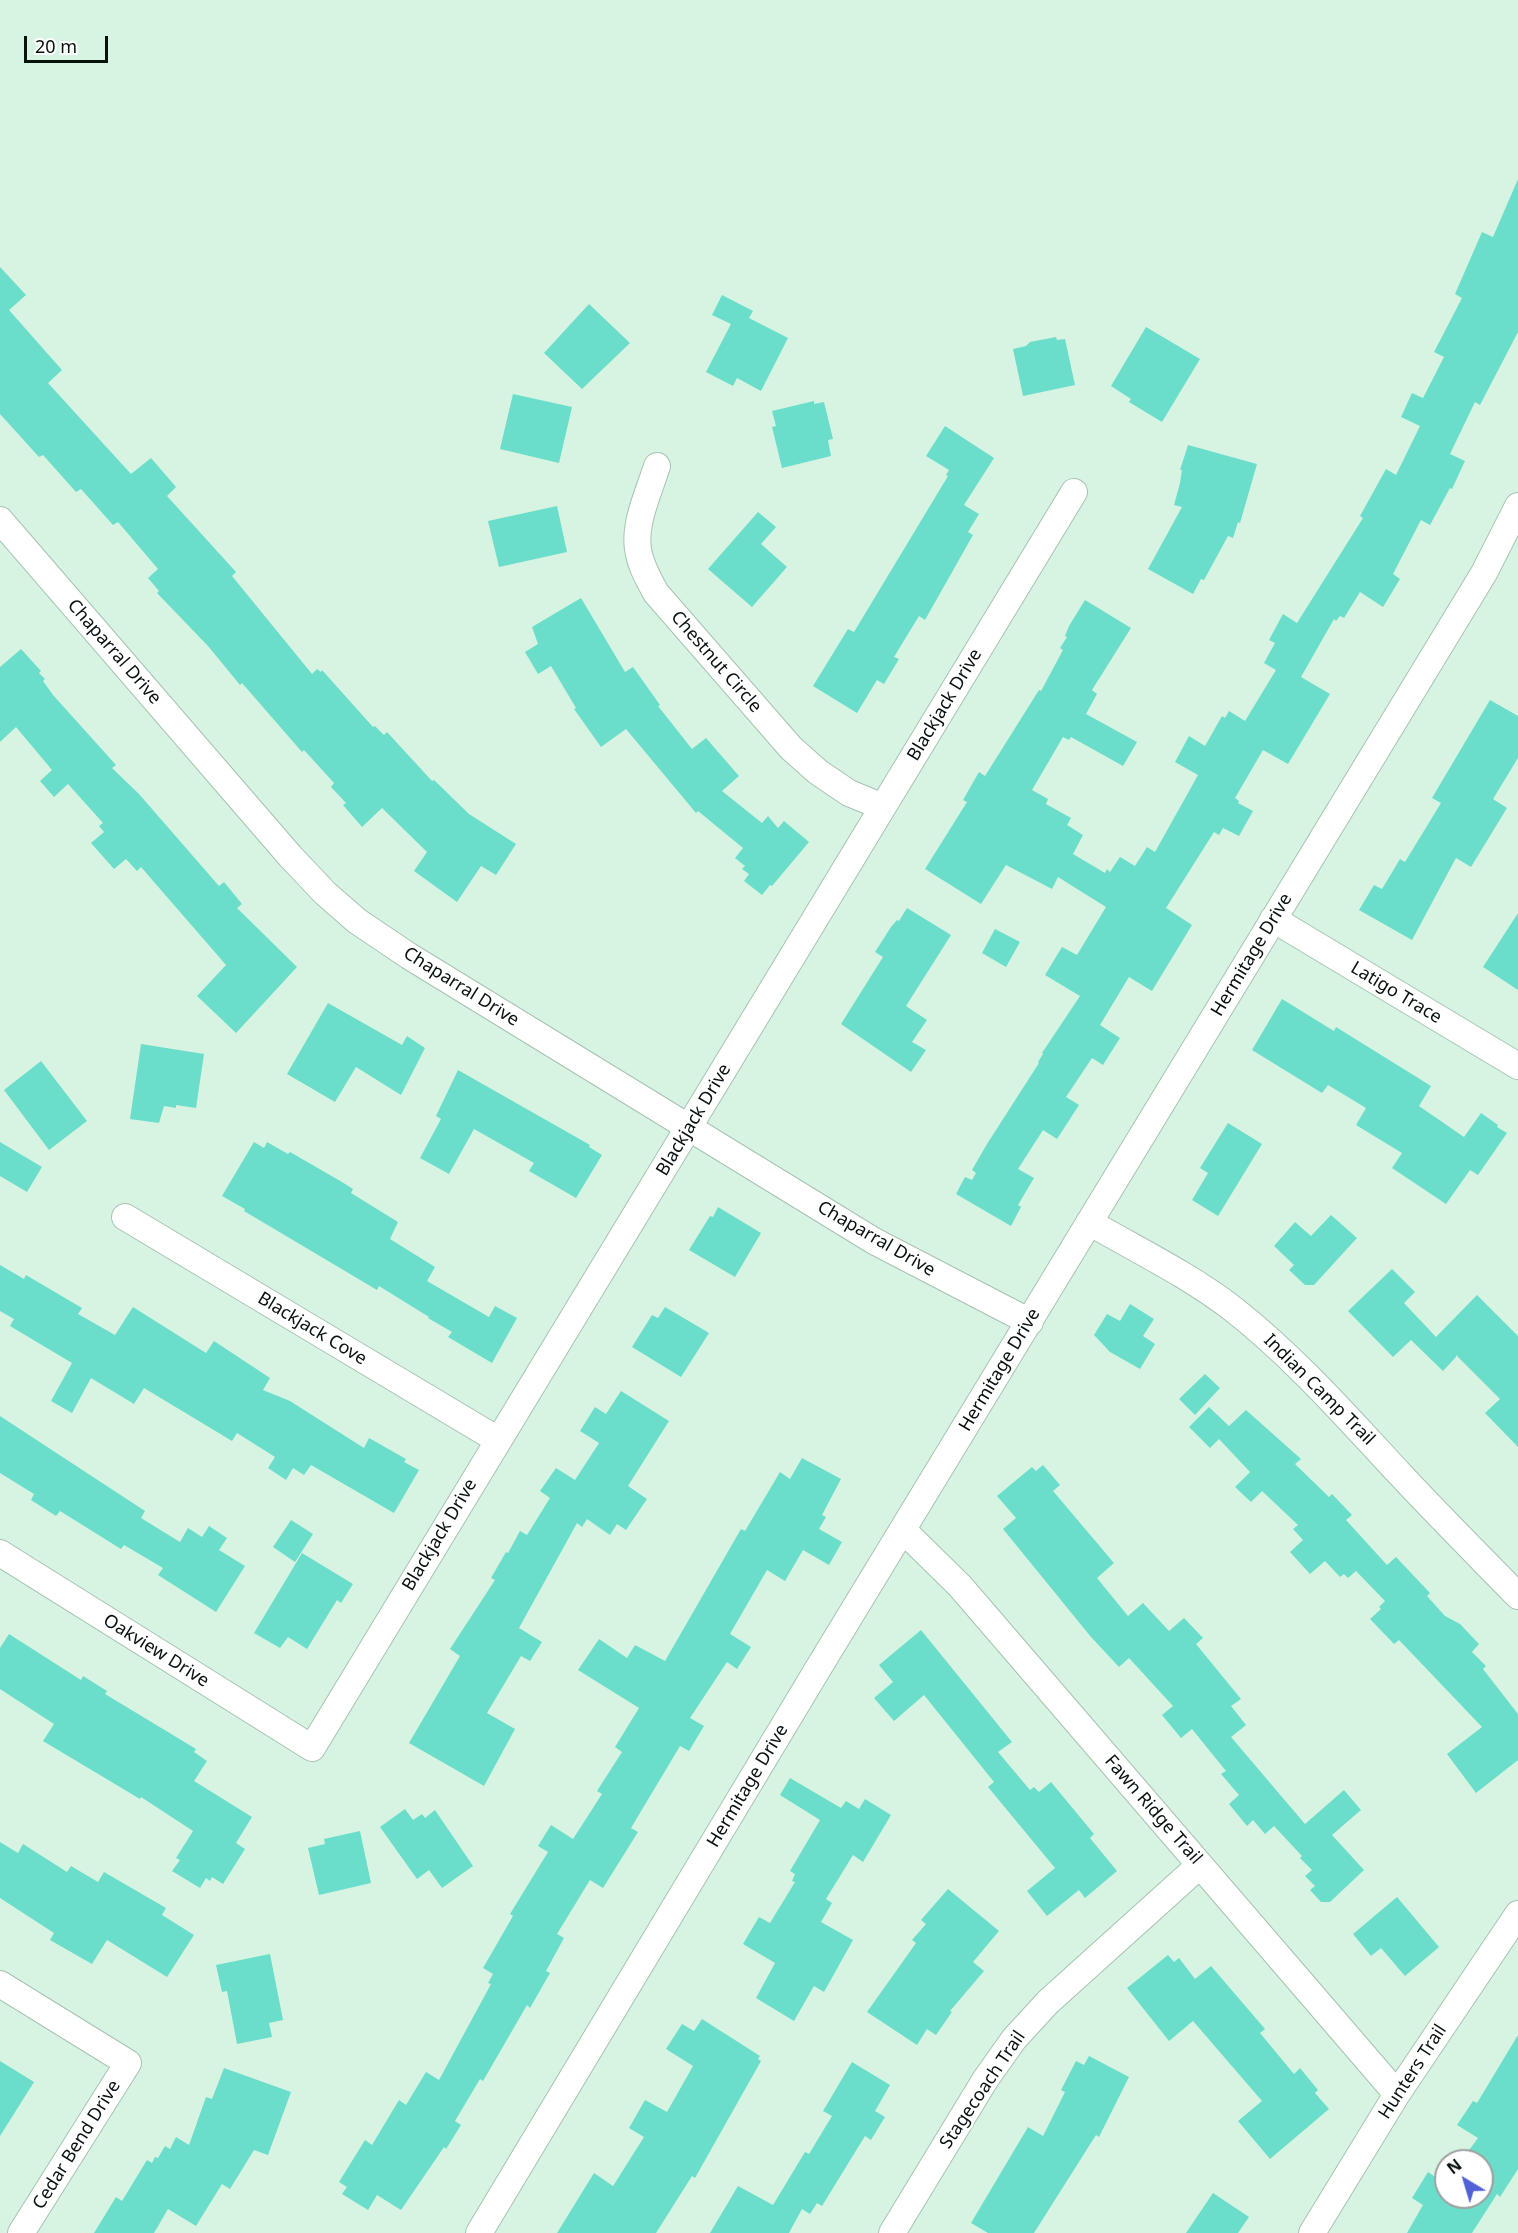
<!DOCTYPE html>
<html>
<head>
<meta charset="utf-8">
<style>
	body { margin:0 }
	#map { position:relative; width:1518px; height:2233px; overflow:hidden; background:#d7f4e2; font-family:"Noto Sans",sans-serif }
	canvas { display:block }
	.north { position:absolute; left:1434px; top:2149px; width:60px; height:60px; box-sizing:border-box; background:#fff; border:2px solid #9ca09e; border-radius:50%; rotate:322deg; font-size:16px; font-weight:700; line-height:24px; text-align:center; color:#08120c }
	.north::after { content:''; display:block; margin:auto; width:21px; height:27px; background:#4f61d7; clip-path:polygon(50% 0,100% 100%,50% 72%,0 100%) }
	.scale { position:absolute; left:24px; top:36px; width:84px; height:27px; box-sizing:border-box; border:3px solid #08120c; border-top:0; padding-left:8px; font-size:18px; line-height:21px; white-space:nowrap; color:#08120c; -webkit-text-stroke:4px #fff; paint-order:stroke }
</style>
</head>
<body>
<div id="map">
<canvas width="1518" height="2233"></canvas>
<div class="north">N</div>
<div class="scale">20 m</div>
</div>
<script>
const context = document.querySelector('canvas').getContext('2d');
context.lineJoin = 'round';
function fillPath(path, color) {
  context.fillStyle = color;
  context.fill(path, 'evenodd');
}
function trace(path, color, width, dash) {
  context.strokeStyle = color;
  context.lineWidth = width;
  context.lineCap = dash ? 'butt' : 'round';
  context.setLineDash(dash || []);
  context.stroke(path);
}
function write(font, color, halo, rows, align = 'center') {
  context.font = font + ' "Noto Sans",sans-serif';
  context.lineWidth = 4.5;
  context.setLineDash([]);
  context.textBaseline = 'middle';
  context.strokeStyle = halo;
  context.fillStyle = color;
  for (const [text, x, y, turn = 0] of rows) {
    context.save();
    context.translate(x, y);
    context.rotate((+turn || 0) * Math.PI / 180);
    context.textAlign = isNaN(turn) ? turn : align;
    if (halo) context.strokeText(text, 0, 0);
    context.fillText(text, 0, 0);
    context.restore();
  }
}
const building = new Path2D(`
	M1518,179v153l-38,73 -5,-3 -25,52 15,7 -13,28 -2,-1 -20,37 -9,-5 -28,54 7,5 -17,28 -23,-15 -16,26 -4,-2 -4,5 -2,-2 -33,58 29,17 -42,70 -25,-14 -28,48 4,3 -1,2 15,8 -14,25 -16,-8 -4,7 -5,-3 -48,76 26,17 -40,66 -23,-14 -29,48 20,13 -17,27 -11,-7 -26,39 13,8 -22,34 -14,-9 -25,39 16,9 -16,27 3,2 -10,19 -55,-32 9,-17 7,3 4,-7 -4,-3 15,-26 52,-81 -1,-1 5,-8 -1,-1 38,-57 -35,-21 17,-28 15,8 29,-48 -48,-30 -6,12 -46,-24 -25,39 -56,-35 42,-67 -4,-2 16,-28 6,4 54,-86 2,1 22,-41 -3,-2 7,-11 -2,-1 4,-10 16,-26 46,28 -39,62 5,4 -11,20 51,28 -14,24 -52,-29 -2,3 -6,-3 -31,53 16,9 -2,5 25,14 -4,7 16,10 -10,19 32,19 2,-4 3,3 10,-15 15,9 12,-19 8,5 43,-77 -23,-13 14,-26 16,10 17,-30 3,2 4,-7 16,10 31,-51 -12,-7 11,-20 -6,-3 14,-26 14,9 66,-105 -3,-2 26,-47 10,6 24,-49 -19,-9 11,-24 11,5 21,-41 -10,-5 28,-54 -7,-4 27,-62 11,5z
	M0,267l26,28 -17,15 53,60 -14,13 83,91 20,-16 25,29 -9,9 69,76 -4,4 80,98 5,-5 4,3 1,-2 51,57 2,-1 9,9 3,-3 45,49 2,-1 35,34 47,30 -20,31 -15,-9 -24,36 -43,-31 13,-19 -45,-44 -20,19 -19,-22 3,-2 -15,-16 3,-4 -30,-33 -2,2 -60,-69 -2,2 -32,-39 -51,-53 2,-2 -11,-13 10,-9 -40,-47 -5,3 -32,-36 -5,3 -33,-37 -4,2 -39,-43z
	M722,295l31,16 -4,7 39,20 -27,53 -24,-13 -4,8 -27,-14 25,-48 -19,-9z
	M589,304l41,39 -48,46 -38,-36z
	M1146,327l54,32 -38,63 -33,-20 2,-3 -20,-13z
	M1056,337l1,3 8,-1 10,46 -52,11 -10,-47 13,-3 4,-4z
	M513,394l59,13 -13,56 -59,-14z
	M814,401v3l10,-2 9,37 -5,1 3,16 -49,12 -10,-41 4,-1 -4,-15z
	M945,426l49,32 -30,47 15,9 -11,18 5,3 -48,85 -6,-4 -25,41 5,2 -15,25 -7,-4 -20,33 -44,-27 35,-57 6,3 94,-156 -2,-1 3,-5 -23,-14z
	M1188,445l69,19 -17,59 -2,-1 -5,16 -5,-2 -24,44 -3,-1 -8,15 -45,-25 34,-62 -8,-2 6,-22 2,-13h-2z
	M557,506l10,46 -68,15 -11,-46z
	M758,512l18,15 -15,17 26,23 -35,40 -44,-38z
	M581,598l44,74 8,-5 27,38 -2,1 34,43 14,-11 33,38 -17,15 40,32 6,-7 10,12 6,-7 25,21 -37,44 -2,-1 -8,10 -18,-14 5,-7 -7,-5 3,-3 -10,-8 8,-10 -45,-37 -2,2 -70,-84 -25,18 -27,-38 2,-1 -25,-42 -13,8 -13,-22 13,-8 -6,-17z
	M21,649l20,22 -2,2 6,6 -2,2 10,14 63,70 -4,3 27,26 80,92 5,-4 18,22 -5,4 60,59 -61,66 -39,-37 29,-31 -85,-98 -4,4 -11,-12 -12,10 -23,-26 13,-11 -5,-6 4,-3 -35,-39 -14,13 -14,-16 12,-11 -36,-43 -16,15v-75z
	M1490,700l28,16v42l-25,41 14,9 -36,59 -15,-9 -44,82 -53,-30 15,-25 8,4 18,-30 5,3 36,-59 -9,-5z
	M907,908l44,27 -45,71 21,14 -15,22 14,8 -15,22 -70,-48 42,-67 -8,-5 16,-25 6,-7 2,1z
	M1518,913v77l-35,-23z
	M995,929l25,13 -14,25 -24,-14z
	M1282,999l52,32 2,-4 95,59 -12,20 45,31 17,-24 17,12 -1,2 10,6 -29,42 -8,-5 -24,34 -54,-36 10,-15 -46,-28 10,-17 -38,-23 -6,8 -70,-43z
	M328,1003l74,42 5,-9 18,12 -24,47 -45,-28 -21,35 -48,-28z
	M141,1044l63,10 -8,54 -20,-3v3l-12,-2 -5,17 -29,-4z
	M41,1061l46,60 -38,29 -45,-60z
	M458,1070l132,75 -1,2 13,8 -26,43 -47,-27 5,-8 -60,-34 -25,45 -29,-16 21,-39 -5,-3z
	M1228,1123l34,21 -44,72 -26,-16 16,-27 -8,-5z
	M0,1142l42,25 -15,25 -27,-16z
	M254,1142l10,6 3,-6 21,12 2,-2 52,30 11,7 -2,4 47,29 -8,17 45,28 -8,14 62,36 6,-11 22,12 -25,45 -44,-26 4,-5 -24,-14 1,-1 -50,-31 -2,4 -133,-79 1,-2 -23,-13z
	M718,1207l43,26 -26,44 -46,-27 21,-34 3,1z
	M1331,1215l26,23 -43,47h-9l-16,-15 5,-5 -20,-19 21,-24 16,14z
	M0,1265l24,14 2,-4 56,33 -4,6 37,21 18,-28 73,46 8,-12 56,37 -7,12 27,11 74,47 5,-10 37,21 -2,3 15,8 -25,43 -83,-48 -7,10 -11,-7 -7,12 -18,-12 7,-11 -38,-24 -5,8 -88,-53 -10,16 -43,-26 -19,35 -21,-12 21,-38 -62,-37 4,-7 -14,-8z
	M1392,1269l23,23 -11,11 32,34 41,-42 41,41v111l-33,-34 15,-14 -44,-44v2l-13,14 -32,-31 -18,17 -45,-46z
	M1130,1304l24,15 -11,17 12,8 -15,25 -30,-17 -16,-17 13,-21 13,7z
	M665,1307l44,26 -28,44 -49,-30 20,-32 6,3z
	M1205,1374l15,14 -25,27 -16,-16z
	M621,1391l48,30 -41,65 19,13 -21,31 -9,-6 -7,11 -23,-16 -5,8 -5,-4 -58,105 23,14 -12,19 -9,-5 -34,57 28,16 -31,57 -75,-43 51,-87 -10,-7 45,-69 -4,-2 15,-26 2,1 12,-22 7,4 23,-37 -10,-7 16,-23 19,12 24,-37 -19,-12 15,-24 11,7z
	M1209,1407l20,19 17,-16 55,49 -6,5 34,33 3,-3 20,21 -6,5 41,45 9,-8 34,36 -3,3 18,20 15,8 19,20 -7,8 14,14 -3,3 35,45v46l-42,33 -29,-39 35,-27 -83,-87 -5,4 -24,-25 11,-10 -2,-2 6,-6 -29,-30 -8,7 -4,-4 -4,3 -15,-16 -15,13 -20,-22 13,-12 -10,-11 5,-4 -36,-34 -11,11 -16,-15 15,-15 -31,-33 -9,9 -21,-21z
	M0,1416l145,95 -4,7 39,24 8,-14 14,9 7,-11 18,12 -8,12 26,16 -29,46 -58,-37 5,-7 -39,-23 -3,4 -61,-38 -4,5 -25,-16 3,-6 -34,-21z
	M802,1458l39,21 -19,36 4,2 -7,12 23,13 -13,23 -26,-15 -18,31 -18,-11 -37,64 21,13 -14,22 -10,-7 -37,56 14,8 -15,25 -9,-5 -49,82 7,4 -35,56 -13,-8 -33,54 7,4 -18,33 4,2 -20,35 -3,-3 -44,76 -3,-2 -25,42 6,4 -15,24 -2,-2 -43,63 -24,-15 -9,15 -26,-16 5,-7 -8,-5 26,-42 7,5 27,-45 7,5 20,-33 13,8 52,-96 -3,-1 5,-9 -10,-6 30,-52 -3,-2 38,-62 -10,-6 13,-21 22,14 29,-45 -5,-3 25,-39 -7,-5 24,-39 -61,-38 21,-31 28,19 8,-13 30,16 76,-132 4,2 35,-59 10,7z
	M1043,1465l17,20 -7,6 61,72 -17,15 31,38 15,-13 26,28 15,-13 19,20 -7,6 45,55 -10,7 15,19 -15,12 74,87 39,-34 17,20 -29,25 32,35 -34,32h-9l-11,-12 5,-4 -10,-10 7,-6 -12,-12 2,-2 -28,-30 -9,8 -12,-14 -6,6 -18,-22 10,-9 -18,-21 5,-3 -34,-42 -11,9 -19,-23 11,-9 -44,-48 -10,9 -28,-30 -88,-108 13,-11 -19,-22 35,-29 4,4z
	M291,1520l22,14 -18,28 -22,-15z
	M302,1553l51,31 -12,19 -4,-3 -30,49 -19,-12 -8,11 -26,-15z
	M921,1630l91,112 -14,10 32,38 4,-3 5,5 12,-10 43,52 -4,4 27,33 -32,27 -6,-8 -32,26 -20,-25 28,-23 -67,-81 6,-5 -70,-87 -30,26 -20,-23 19,-16 -14,-17z
	M9,1634l72,46 2,-4 24,15 -2,3 91,55 -2,3 13,9 -13,20 58,36 -16,26 9,6 -22,35 -11,-7 -2,4 -4,-3 -6,10 -28,-17 8,-11 -4,-2 17,-27 -52,-34 -1,2 -97,-58 11,-17 -54,-35v-41z
	M790,1778l51,30 5,-7 13,8 6,-10 26,16 -28,47 -10,-7 -27,44 6,4 -11,19 32,18 -29,52 -10,-6 -20,35 -38,-23 19,-35 -32,-19 16,-27 11,6 25,-41 -3,-1 3,-7 -5,-3 30,-51 -40,-25z
	M405,1809l8,11 9,-6 3,4 10,-8 38,56 -31,22 -13,-18 -12,9 -37,-52z
	M360,1831l11,52 -52,12 -11,-47 17,-4 -1,-5z
	M0,1842l18,11 5,-9 44,28 4,-6 27,16 6,-10 62,36 -4,7 32,20 -27,42 -60,-37 -15,24 -42,-24 4,-7 -54,-35z
	M948,1889l51,42 -26,31 11,9 -34,40 2,1 -16,23 -9,-6 -10,16 -50,-33 49,-69 -4,-3 14,-16 -5,-4z
	M1397,1897l42,50 -34,29 -24,-28 -10,8 -18,-22z
	M270,1954l13,66 -14,3 3,14 -35,7 -10,-53 -5,1 -6,-27z
	M1168,1955l6,7 5,-4 16,21 16,-13 54,63 -5,4 34,41 6,-6 18,22 -3,3 14,16 -59,50 -32,-38 24,-20 -69,-80 -24,20 -42,-53z
	M702,2019l58,37 -2,3 3,2 -66,117 -3,-2 -36,57h-99l37,-60 19,13 31,-49 -15,-9 16,-28 22,12 26,-46 -27,-17 16,-25 12,7z
	M1518,2035v134l-18,28 -3,-3 -25,39h-65l16,-28 -11,-7 16,-26 18,12v13h36v-36h-21l17,-23 -21,-13 16,-24 4,2z
	M1089,2056l40,21 -30,60 -3,-2 -62,98h-46l-17,-10 57,-96 15,9 22,-44 -4,-2 15,-29 8,4z
	M0,2061l34,21 -34,54z
	M852,2062l38,23 -15,26 10,6 -14,23 -6,-4 -43,70 -5,-3 -7,11 -8,-5 -13,24h-79l28,-47 35,19 32,-53 4,2 23,-38 -9,-5z
	M224,2068l67,24 -23,63 -14,-5 -24,39 -8,-5 -26,42 -28,-17 -14,24h-60l22,-36 6,4 25,-41 5,3 3,-6 3,1 7,-12 5,3 6,-12 13,8 17,-48 6,2z
	M1213,2193l36,24 -11,16h-52z`);
const street = new Path2D(`
	M657,466c-8,26 -23,56 -19,83 2,16 11,31 18,44l135,155 27,24 31,21 34,14
	M0,520l290,336 35,37 32,28 52,35 465,285 156,81
	M1273,919l245,147
	M125,1217l373,223
	M1089,1222c48,28 100,53 144,87 61,48 112,106 165,163 39,42 80,83 120,124
	M903,1530l57,56 437,508
	M0,1553l312,195 762,-1256
	M0,1984l128,79 -107,170
	M479,2233l340,-566 665,-1094 34,-67
	M892,2233l93,-153 29,-41 34,-37 152,-137
	M1312,2233l85,-139 121,-180`);
const streetNames = [
	["Chaparral Drive",114,652,49],
	["Chestnut Circle",716,662,49],
	["Blackjack Drive",945,705,-59],
	["Hermitage Drive",1252,955,-59],
	["Chaparral Drive",461,987,32],
	["Latigo Trace",1396,993,31],
	["Blackjack Drive",694,1120,-59],
	["Chaparral Drive",876,1239,30],
	["Blackjack Cove",312,1329,31],
	["Hermitage Drive",1000,1370,-59],
	["Indian Camp Trail",1319,1390,45],
	["Blackjack Drive",440,1535,-59],
	["Oakview Drive",156,1651,32],
	["Hermitage Drive",748,1786,-59],
	["Fawn Ridge Trail",1153,1810,49],
	["Hunters Trail",1413,2072,-57],
	["Stagecoach Trail",983,2090,-56],
	["Cedar Bend Drive",77,2145,-58]
];
fillPath(building, '#6bddcb');
trace(street, '#a7c2b2', 28);
trace(street, '#fff', 26);
write('18px', '#08120c', '#fff', streetNames);
</script>
</body>
</html>
